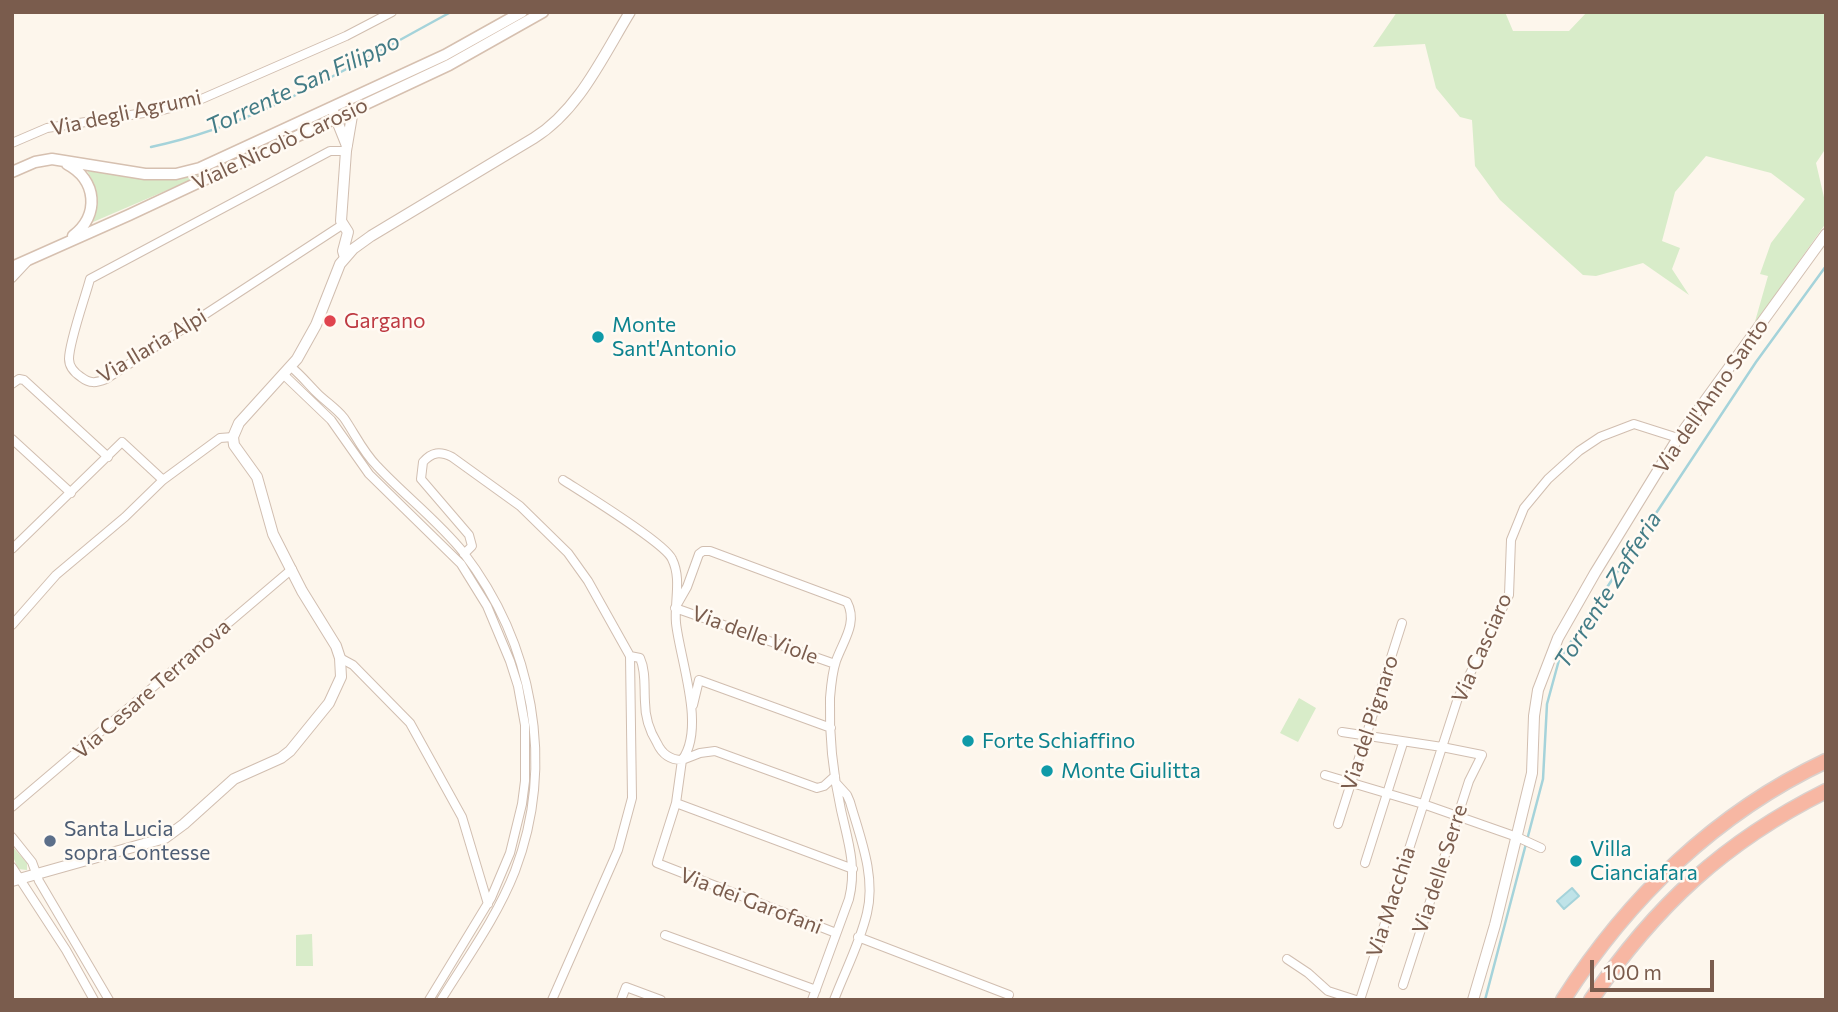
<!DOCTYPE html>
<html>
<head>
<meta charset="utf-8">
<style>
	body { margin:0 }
	#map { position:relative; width:1838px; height:1012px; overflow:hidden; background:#fdf6ec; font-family:Commissioner,sans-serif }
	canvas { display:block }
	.frame { position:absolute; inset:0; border:14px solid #7a5c4d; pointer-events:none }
	.scale { position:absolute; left:1590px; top:960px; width:124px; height:32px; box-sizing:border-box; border:4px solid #7a5c4d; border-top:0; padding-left:9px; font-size:21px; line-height:24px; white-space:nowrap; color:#7a5c4d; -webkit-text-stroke:5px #fffaf3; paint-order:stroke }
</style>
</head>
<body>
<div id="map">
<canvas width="1838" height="1012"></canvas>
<div class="frame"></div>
<div class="scale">100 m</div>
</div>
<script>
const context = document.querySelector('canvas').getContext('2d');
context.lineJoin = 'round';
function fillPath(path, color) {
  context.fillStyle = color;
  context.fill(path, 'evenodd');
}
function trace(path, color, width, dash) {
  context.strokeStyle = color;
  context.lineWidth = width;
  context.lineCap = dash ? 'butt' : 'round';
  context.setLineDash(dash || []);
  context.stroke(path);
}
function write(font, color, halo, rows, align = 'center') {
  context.font = font + ' Commissioner,sans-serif';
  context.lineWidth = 5;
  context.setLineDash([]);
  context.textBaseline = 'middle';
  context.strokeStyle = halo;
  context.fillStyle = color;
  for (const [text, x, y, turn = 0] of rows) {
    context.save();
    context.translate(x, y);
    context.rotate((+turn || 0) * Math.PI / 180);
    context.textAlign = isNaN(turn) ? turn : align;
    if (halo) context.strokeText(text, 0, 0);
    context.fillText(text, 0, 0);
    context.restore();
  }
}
const green = new Path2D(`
	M1397,12h108l8,19h56l18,-19h239v136l-10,15 10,43v17l-72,102 14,-49 -8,-2 11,-31 34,-44 -34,-26 -65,-17 -31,36 -13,49 18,7 -8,21 17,26 -46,-32 -47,13 -13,-1 -83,-75 -25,-34 -3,-46 -12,-3 -24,-29 -11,-44 -52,3z
	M87,171c39,5 74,13 112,3l1,2 -107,46c7,-18 5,-35 -6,-51z
	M1299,698l17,10 -18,34 -18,-9z
	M12,846l15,17v7l-9,-1 -6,-15z
	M312,934l1,32h-17v-31z`);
const water = new Path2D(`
	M1572,888l7,8 -15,13 -7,-8z`);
const stream = new Path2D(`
	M151,147c107,-22 205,-84 300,-135
	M1485,1000l58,-221 4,-75 12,-44 197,-298 70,-96`);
const minor = new Path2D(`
	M12,143l35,-15 116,-18 34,-9 149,-65 46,-24
	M342,225l-236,154c-10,4 -16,5 -25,-2 -6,-4 -12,-10 -12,-18 0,-17 16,-61 21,-80l240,-128h16
	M12,278l15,-16
	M291,367c10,8 17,17 26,26 9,9 19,15 27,25 11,16 19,34 33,48 27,29 61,55 86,86 70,91 93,211 52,319 -18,46 -48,87 -74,129
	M284,375l47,45 38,54 92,90 26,42 23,55 8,25 7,39v56l-3,23 -12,49 -19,45 -62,102
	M12,384l7,-5 5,1 84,77
	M12,439l59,54
	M563,480c20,13 102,63 109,79 10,20 2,43 4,64 4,37 30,105 6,137 -12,0 -20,-6 -25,-17 -8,-13 -12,-26 -12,-41 -1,-15 1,-31 -5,-44l-10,-2
	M12,549l110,-107 41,38
	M464,554l8,-8 -3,-11 -48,-56 2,-17c9,-10 17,-11 29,-5l68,49 48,47 20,28 42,75 2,142 -14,52 -66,150
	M12,625l44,-50 69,-58 38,-37 57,-42 13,-1
	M340,658l13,7 57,58 52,94 26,87
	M693,705l6,-25 132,48
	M1342,732l100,15 40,8 -13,26 -66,204
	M1325,775l98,29 94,33 24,11
	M835,776l-11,10 -7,2 -102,-37 -15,2 -18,7 -6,43 -19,60 179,70
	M676,803l177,66
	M12,807l280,-238
	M1338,824l64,-201
	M12,837l20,25 7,19 70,119
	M1365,863l38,-120
	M12,867l54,83 28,50
	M665,935l151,55
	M858,937l151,58
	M1287,959l21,14 20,18 28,9
	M621,1000l5,-13 35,13
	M812,1000l37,-101c8,-32 -1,-58 -8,-89 -8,-36 -12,-75 -11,-112 1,-12 2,-25 6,-37 7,-20 22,-38 11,-59l-137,-51h-7l-4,3 -12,33 -12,21 160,56
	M834,1000c11,-29 26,-57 33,-87 9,-37 -7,-76 -17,-111l-3,-7 -10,-11
	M1360,1000l98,-302 51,-103 2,-55 13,-32 24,-29 31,-28 21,-14 34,-13 44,14`);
const tertiary = new Path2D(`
	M333,111l14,35
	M345,258l-2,-7 5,-19 -7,-11 5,-70 7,-41
	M12,881l153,-43 19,-14 50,-45 47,-21 9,-7 39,-48 12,-26 -1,-19 -4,-12 -34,-55 -29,-57 -16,-57 -23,-32 -1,-8 6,-14 58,-64 19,-34 24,-61 13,-15 18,-13 163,-98c45,-28 69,-82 96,-126
	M1473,1000l22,-75 37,-152 2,-57 4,-26 20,-52 37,-65 83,-135 148,-204`);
const secondary = new Path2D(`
	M67,164c30,16 33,51 6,72
	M12,172l23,-10 17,-3 93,15h31l24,-6 245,-113 77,-43
	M12,267l117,-52 320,-150 94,-53`);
const motorway = new Path2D(`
	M1563,1000c65,-102 153,-187 263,-239
	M1591,1000c64,-94 133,-158 235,-209`);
const markers = [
	[330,321,7,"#e0444e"],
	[598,337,7,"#0f9aa8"],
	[968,741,7,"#0f9aa8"],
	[1047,771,7,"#0f9aa8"],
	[50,841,7,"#5c6f8a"],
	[1576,861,7,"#0f9aa8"]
];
const streetNames = [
	["Via degli Agrumi",126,113,-12],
	["Viale Nicolò Carosio",280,144,-25],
	["Via Ilaria Alpi",152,346,-31],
	["Via dell'Anno Santo",1711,396,-55],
	["Via delle Viole",755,635,20],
	["Via Casciaro",1482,648,-66],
	["Via Cesare Terranova",152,689,-41],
	["Via del Pignaro",1370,723,-72],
	["Via delle Serre",1440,869,-72],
	["Via dei Garofani",751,901,21],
	["Via Macchia",1391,902,-72]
];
const healthNames = [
	["Gargano",344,321]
];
const cultureNames = [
	["Monte",612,325],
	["Sant'Antonio",612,349],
	["Forte Schiaffino",982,741],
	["Monte Giulitta",1061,771],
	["Villa",1590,849],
	["Cianciafara",1590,873]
];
const serviceNames = [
	["Santa Lucia",64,829],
	["sopra Contesse",64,853]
];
const waterNames = [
	["Torrente San Filippo",303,84,-25],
	["Torrente Zafferia",1608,590,-58]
];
fillPath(green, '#d8ecc9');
fillPath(water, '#bfe3e8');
trace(water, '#a5d3da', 2);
trace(stream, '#a5d3da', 2.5);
trace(minor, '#d1beb0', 10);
trace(tertiary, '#d1beb0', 12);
trace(secondary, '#d6c0b0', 13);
trace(motorway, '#dad1cd', 17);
trace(minor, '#fff', 8);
trace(tertiary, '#fff', 10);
trace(secondary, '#fff', 10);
trace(motorway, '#f7b7a3', 14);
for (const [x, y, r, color] of markers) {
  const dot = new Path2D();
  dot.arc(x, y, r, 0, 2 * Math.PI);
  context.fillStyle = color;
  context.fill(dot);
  trace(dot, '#fffaf3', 2.5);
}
write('21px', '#7a5c4d', '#fffaf3', streetNames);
write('21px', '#be3a42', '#fffaf3', healthNames, 'left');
write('21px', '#0d838f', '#fffaf3', cultureNames, 'left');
write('21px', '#4e5e75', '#fffaf3', serviceNames, 'left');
write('italic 23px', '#437c86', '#fffaf3', waterNames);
</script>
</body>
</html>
